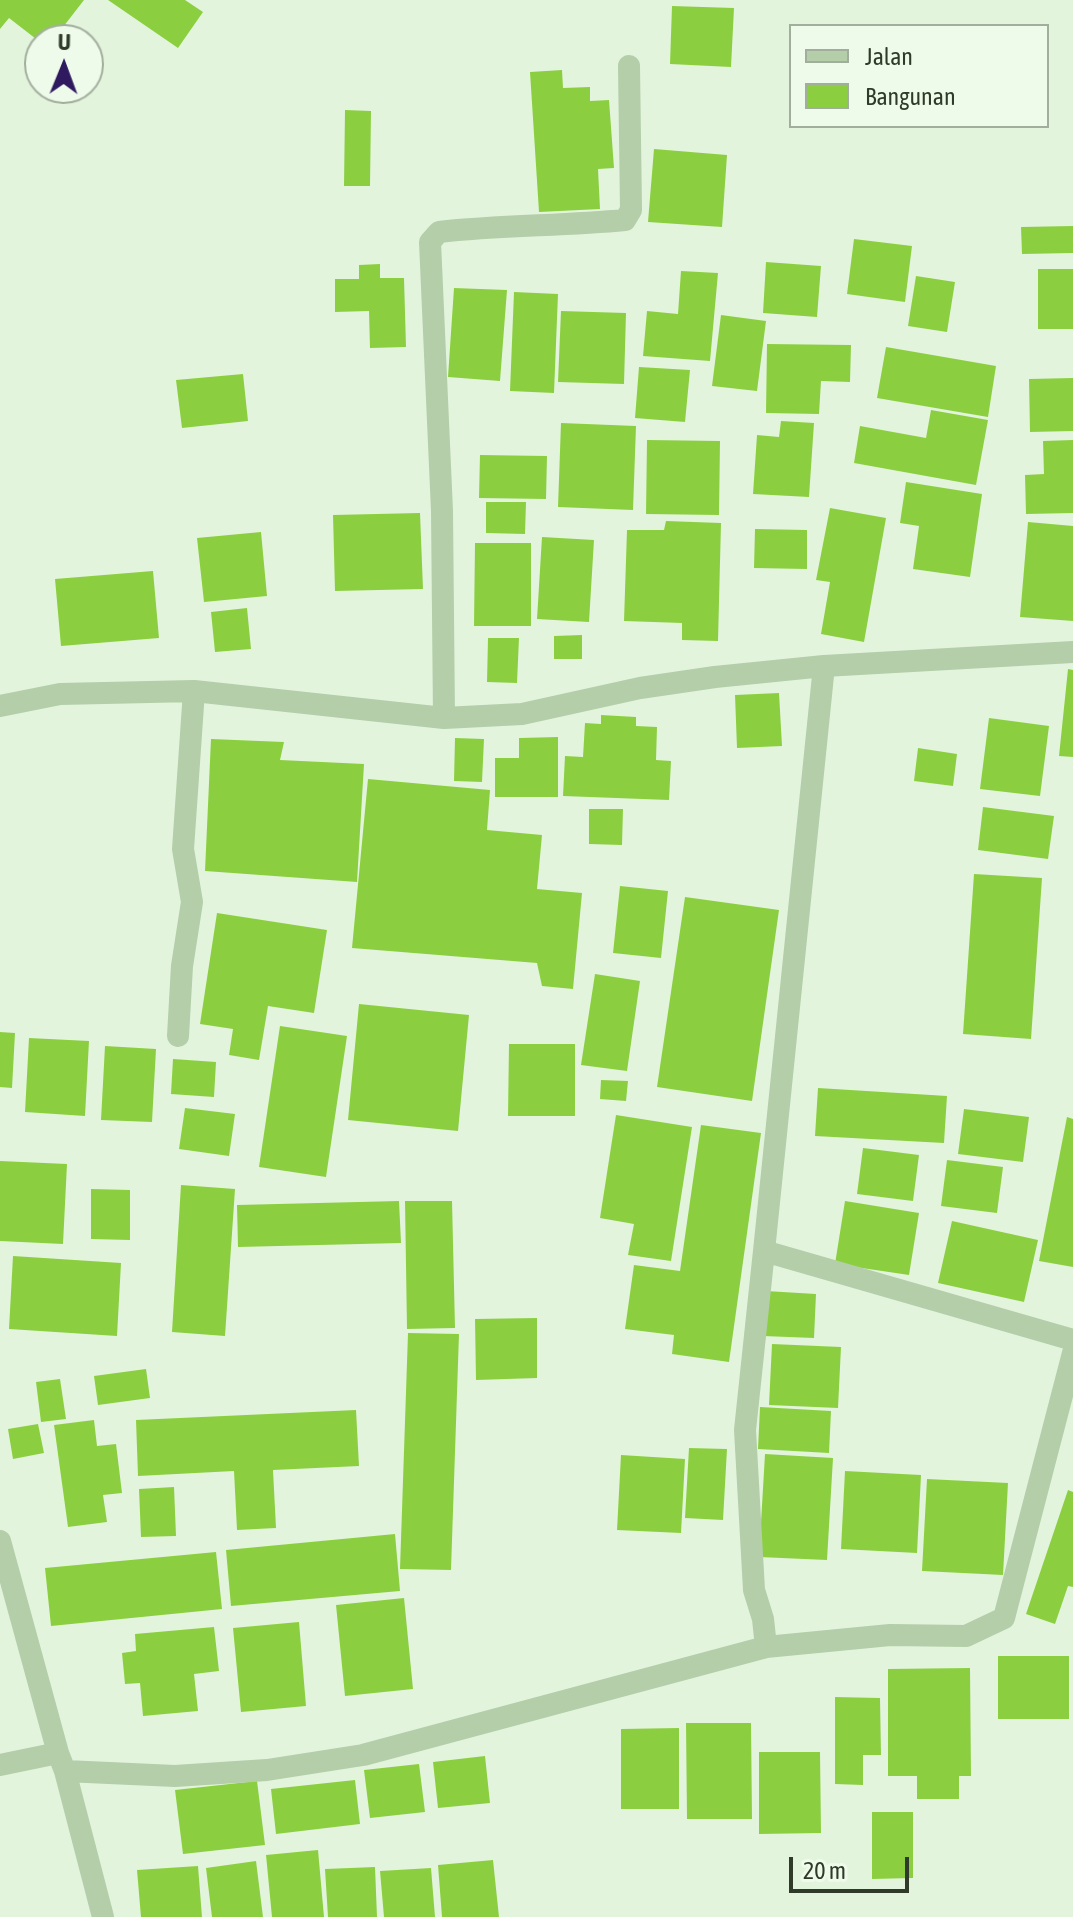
<!DOCTYPE html>
<html>
<head>
<meta charset="utf-8">
<style>
	body { margin:0 }
	#map { position:relative; width:1073px; height:1917px; overflow:hidden; background:#e3f4dd; font-family:"Asap Condensed",sans-serif }
	canvas { display:block }
	.legend { position:absolute; left:789px; top:24px; width:260px; height:104px; box-sizing:border-box; background:#eefbea; border:2px solid #a2ae9c; margin:0; padding:10px 14px; list-style:none; font-size:24px; color:#303a28 }
	.legend li { display:flex; align-items:center; gap:16px; height:40px }
	.legend b { width:40px; border:2px solid #a2ae9c }
	.north { position:absolute; left:24px; top:24px; width:80px; height:80px; box-sizing:border-box; background:#eefbea; border:2px solid #a2ae9c; border-radius:50%; rotate:1deg; font-size:22px; font-weight:700; line-height:32px; text-align:center; color:#303a28 }
	.north::after { content:''; display:block; margin:auto; width:28px; height:36px; background:#2f1a5f; clip-path:polygon(50% 0,100% 100%,50% 72%,0 100%) }
	.scale { position:absolute; left:789px; top:1857px; width:120px; height:36px; box-sizing:border-box; border:4px solid #303a28; border-top:0; padding-left:10px; font-size:24px; line-height:28px; white-space:nowrap; color:#303a28; -webkit-text-stroke:6px #eefbea; paint-order:stroke }
</style>
</head>
<body>
<div id="map">
<canvas width="1073" height="1917"></canvas>
<ul class="legend">
<li><b style="height:10px;background:#b3cea8"></b>Jalan</li>
<li><b style="height:22px;background:#8bcf41"></b>Bangunan</li>
</ul>
<div class="north">U</div>
<div class="scale">20 m</div>
</div>
<script>
const context = document.querySelector('canvas').getContext('2d');
context.lineJoin = 'round';
function fillPath(path, color) {
  context.fillStyle = color;
  context.fill(path, 'evenodd');
}
function trace(path, color, width, dash) {
  context.strokeStyle = color;
  context.lineWidth = width;
  context.lineCap = dash ? 'butt' : 'round';
  context.setLineDash(dash || []);
  context.stroke(path);
}
const building = new Path2D(`
	M0,0h84l-31,40 -13,2 -31,-24 -9,11z
	M108,0h77l18,12 -25,36z
	M672,6l62,2 -3,59 -61,-3z
	M562,70l1,18 27,-1v14l19,-1 5,68 -16,1 2,40 -61,3 -9,-140z
	M345,110l26,1 -1,75h-26z
	M654,149l73,6 -5,72 -74,-5z
	M1073,226v27l-51,1 -1,-27z
	M854,239l58,7 -7,56 -58,-8z
	M766,262l55,4 -4,51 -54,-4z
	M380,264v14h24l2,69 -36,1 -1,-37 -34,1v-33h24v-14z
	M1038,269h35v60h-35z
	M681,271l37,2 -8,88 -67,-5 4,-45 31,3z
	M916,276l39,6 -8,50 -39,-6z
	M454,288l53,2 -7,91 -52,-4z
	M514,292l44,2 -4,99 -44,-2z
	M561,311l65,2 -2,71 -66,-2z
	M721,315l45,6 -9,70 -45,-5z
	M767,344l84,1 -1,37 -29,-1 -2,33 -53,-1z
	M886,347l110,19 -8,51 -111,-19z
	M639,367l51,3 -5,52 -50,-4z
	M243,374l5,47 -66,7 -6,-48z
	M1073,378v53l-43,1 -1,-53z
	M931,410l57,10 -12,65 -122,-22 6,-37 66,12z
	M781,421l33,2 -5,74 -56,-3 4,-59 22,2z
	M561,423l75,3 -3,84 -75,-3z
	M647,440l73,1 -1,74 -73,-1z
	M1073,440v73l-47,1 -1,-39 19,-1 -1,-33z
	M480,455l67,1 -1,43 -67,-1z
	M906,482l76,12 -12,83 -57,-8 6,-43 -19,-3z
	M486,502h40l-1,32 -39,-1z
	M830,508l56,10 -22,124 -43,-8 9,-52 -14,-2z
	M420,513l3,76 -88,2 -2,-76z
	M666,521l55,2 -3,118 -36,-1v-17l-58,-2 3,-91h37z
	M1028,522l45,4v95l-53,-4z
	M755,529l52,1v39l-53,-1z
	M261,532l6,64 -63,6 -7,-64z
	M542,537l52,3 -5,82 -52,-3z
	M475,543h56v83h-57z
	M153,571l6,67 -98,8 -6,-67z
	M247,608l4,41 -36,3 -4,-40z
	M582,635v24h-28v-23z
	M488,638h31l-2,45 -30,-1z
	M1068,669l5,1v87l-14,-1z
	M779,693l3,53 -45,2 -2,-53z
	M601,715l35,2v9l21,1 -1,33 15,1 -2,39 -106,-4 2,-40 18,1 2,-34 16,1z
	M989,718l60,8 -9,70 -60,-7z
	M558,737v60h-63v-39h24v-20z
	M455,738l29,1 -2,43 -28,-1z
	M211,739l73,3 -4,18 84,4 -7,118 -152,-11z
	M918,748l39,6 -4,32 -39,-5z
	M368,779l122,11 -3,40 55,5 -5,54 45,4 -9,96 -31,-3 -5,-23 -185,-15z
	M983,807l71,9 -6,43 -70,-9z
	M589,809h34l-1,36 -33,-1z
	M974,874l68,4 -11,161 -68,-5z
	M620,886l48,5 -7,67 -48,-5z
	M685,897l94,13 -27,191 -95,-14z
	M217,913l110,17 -13,83 -46,-7 -9,54 -30,-5 4,-26 -33,-5z
	M595,974l45,7 -13,90 -46,-6z
	M359,1004l110,11 -11,116 -110,-11z
	M280,1026l67,10 -21,141 -67,-10z
	M0,1032l15,1 -3,55 -12,-1z
	M29,1038l60,3 -4,75 -60,-4z
	M509,1044h66v72h-67z
	M105,1046l51,3 -4,73 -51,-2z
	M173,1059l43,3 -2,35 -43,-3z
	M601,1080l27,1 -2,20 -26,-2z
	M818,1088l129,8 -3,47 -129,-7z
	M185,1108l50,6 -6,42 -50,-7z
	M964,1109l65,8 -6,45 -65,-8z
	M616,1115l76,12 -21,134 -43,-6 6,-31 -34,-6z
	M1067,1117l6,2v148l-34,-6z
	M701,1125l60,8 -32,229 -57,-8 2,-19 -49,-6 9,-64 46,6z
	M863,1148l56,7 -6,46 -56,-7z
	M947,1160l56,7 -6,46 -56,-7z
	M0,1161l67,3 -4,80 -63,-3z
	M181,1185l54,4 -10,147 -53,-4z
	M91,1189l39,1v50l-39,-1z
	M399,1201l2,42 -163,4 -1,-42z
	M405,1201h47l3,127 -48,1z
	M845,1201l74,12 -10,62 -74,-11z
	M952,1221l86,19 -14,62 -86,-19z
	M13,1256l108,7 -4,73 -108,-7z
	M766,1291l50,3 -2,44 -51,-2z
	M537,1318v60l-61,2 -1,-61z
	M408,1333l51,1 -8,236 -51,-1z
	M772,1344l69,3 -3,61 -69,-3z
	M146,1369l4,29 -52,7 -4,-29z
	M60,1379l6,40 -25,3 -5,-40z
	M760,1407l71,4 -2,42 -71,-4z
	M356,1410l3,56 -86,4 3,58 -39,2 -3,-59 -96,5 -2,-56z
	M94,1420l3,26 19,-2 6,49 -19,2 4,27 -39,5 -14,-102z
	M38,1424l6,29 -31,6 -5,-30z
	M689,1448l38,1 -4,71 -38,-2z
	M765,1454l68,4 -6,102 -68,-3z
	M621,1455l64,4 -4,74 -64,-3z
	M845,1471l76,4 -4,78 -76,-4z
	M927,1479l81,4 -5,92 -81,-4z
	M174,1487l2,49 -35,1 -2,-48z
	M1068,1490l5,2v95l-5,-1 -13,38 -29,-10z
	M395,1534l5,57 -169,15 -5,-56z
	M216,1552l6,57 -171,17 -6,-58z
	M404,1598l9,91 -68,7 -9,-91z
	M299,1622l7,84 -65,6 -8,-84z
	M214,1627l5,44 -25,3 4,37 -55,5 -3,-33 -15,1 -3,-31 14,-2 -1,-17z
	M998,1656h71v63h-71z
	M970,1668l1,108h-12v23h-42v-23h-29v-107z
	M835,1697l45,1 1,57h-18v30l-28,-1z
	M686,1723h65l1,96h-65z
	M679,1728v81h-58v-80z
	M759,1752h61l1,81 -62,1z
	M485,1756l5,47 -52,5 -5,-46z
	M419,1764l6,48 -55,6 -6,-48z
	M355,1780l5,44 -84,10 -5,-45z
	M257,1781l8,64 -82,9 -8,-64z
	M872,1812h41v66l-41,1z
	M318,1850l6,67h-52l-6,-62z
	M493,1860l6,57h-57l-4,-52z
	M256,1861l7,56h-51l-6,-49z
	M198,1866l4,51h-61l-4,-47z
	M375,1867l2,50h-49l-3,-48z
	M431,1868l4,49h-51l-4,-46z`);
const minor = new Path2D(`
	M824,666l-60,585 309,89
	M0,706l60,-12 134,-3 250,27 78,-4 118,-26 75,-11 109,-11 249,-14
	M444,718l-2,-207 -12,-269 9,-10c62,-7 124,-6 186,-12l6,-10 -2,-144
	M178,1036l4,-70 10,-64 -9,-53 11,-158
	M764,1251l-19,179 9,160 9,29 3,28
	M0,1541l58,212 7,18 38,146
	M0,1765l58,-12
	M65,1771l110,5 92,-6 96,-15 403,-108 124,-12 76,1 38,-18 69,-265`);
fillPath(building, '#8bcf41');
trace(minor, '#b3cea8', 22);
</script>
</body>
</html>
